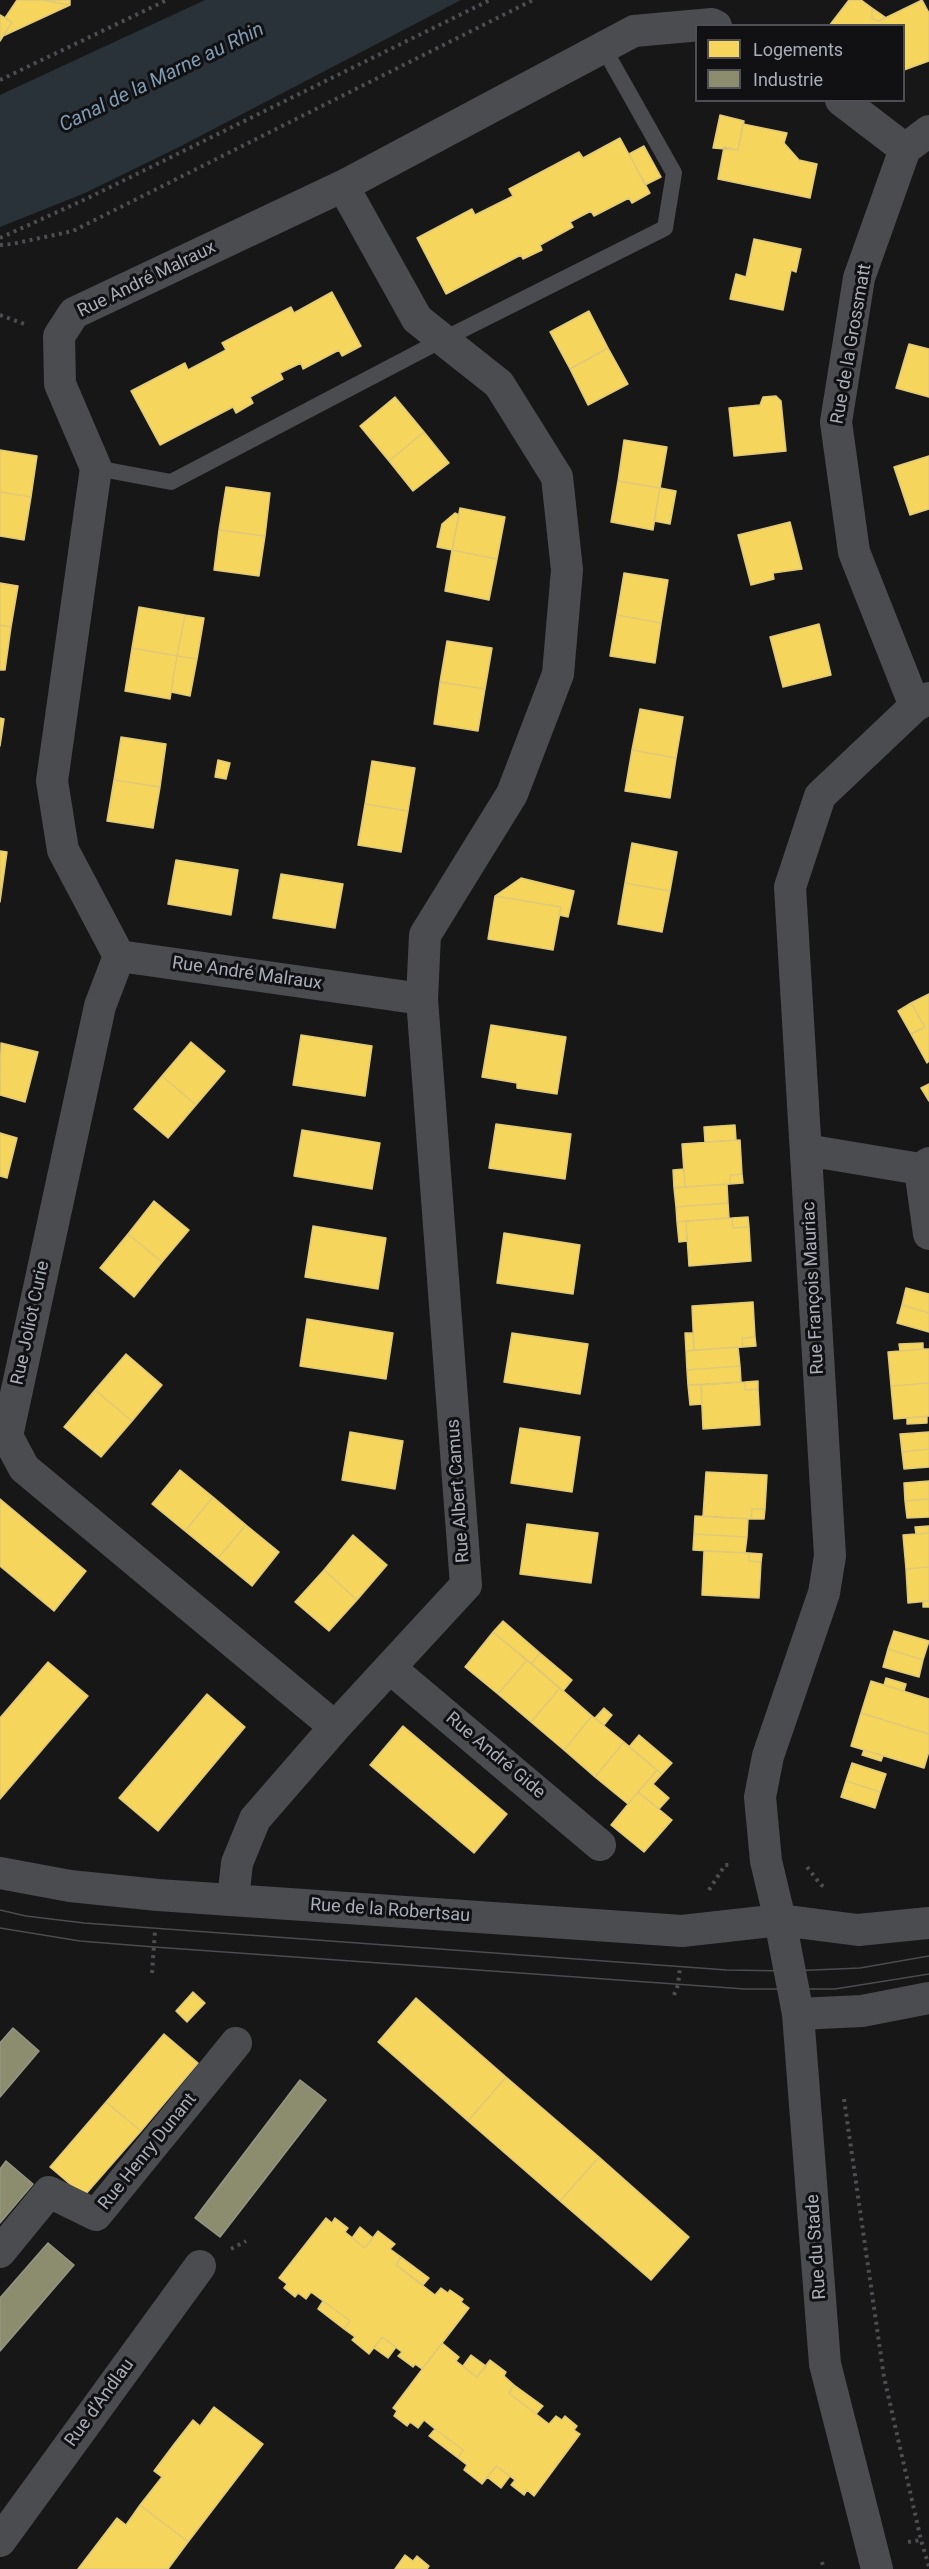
<!DOCTYPE html>
<html>
<head>
<meta charset="utf-8">
<style>
	body { margin:0 }
	#map { position:relative; width:929px; height:2569px; overflow:hidden; background:#171717; font-family:Roboto,sans-serif }
	canvas { display:block }
	.legend { position:absolute; left:695px; top:24px; width:210px; height:78px; box-sizing:border-box; background:#111113; border:2px solid #4d4f55; margin:0; padding:8px 10px; list-style:none; font-size:18px; color:#a8adb8 }
	.legend li { display:flex; align-items:center; gap:12px; height:30px }
	.legend b { width:30px; border:2px solid #4d4f55 }
</style>
</head>
<body>
<div id="map">
<canvas width="929" height="2569"></canvas>
<ul class="legend">
<li><b style="height:16px;background:#f6d55c"></b>Logements</li>
<li><b style="height:16px;background:#8c8c6e"></b>Industrie</li>
</ul>
</div>
<script>
const context = document.querySelector('canvas').getContext('2d');
context.lineJoin = 'round';
function fillPath(path, color) {
  context.fillStyle = color;
  context.fill(path, 'evenodd');
}
function trace(path, color, width, dash) {
  context.strokeStyle = color;
  context.lineWidth = width;
  context.lineCap = dash ? 'butt' : 'round';
  context.setLineDash(dash || []);
  context.stroke(path);
}
function write(font, color, halo, rows, align = 'center') {
  context.font = font + ' Roboto,sans-serif';
  context.lineWidth = 6;
  context.setLineDash([]);
  context.textBaseline = 'middle';
  context.strokeStyle = halo;
  context.fillStyle = color;
  for (const [text, x, y, turn = 0] of rows) {
    context.save();
    context.translate(x, y);
    context.rotate((+turn || 0) * Math.PI / 180);
    context.textAlign = isNaN(turn) ? turn : align;
    if (halo) context.strokeText(text, 0, 0);
    context.fillText(text, 0, 0);
    context.restore();
  }
}
const water = new Path2D(`
	M205,0h256l-282,147 -94,46 -85,34v-132z`);
const homes = new Path2D(`
	M17,0h24l29,5 -67,31 9,-14 -7,-4z
	M41,0h29v5z
	M849,0h12l11,8v11l7,2 43,-21 7,13v48l-25,9v-44h-75z
	M872,8l13,9 -6,4 -7,-2z
	M0,15l12,7 -12,19z
	M720,115l24,6 -6,29 -25,-2z
	M743,124l44,9 -3,10 15,17 18,4 -7,34 -92,-19 6,-32 14,3z
	M620,138l30,55 -18,10 -3,-5 -35,18 -3,-5 -21,11 3,5 -33,18 2,5 -19,9 -2,-4 -75,39 -29,-56 55,-29 3,6 38,-19 -4,-7 70,-37 4,6z
	M644,146l17,31 -16,8 -16,-31z
	M754,239l47,10 -5,23 -5,-2 -8,40 -53,-11 6,-25 10,3z
	M332,292l29,54 -19,10 -3,-6 -36,19 -2,-6 -21,10 3,6 -33,18 3,6 -17,10 -3,-6 -73,38 -29,-54 54,-28 3,7 38,-20 -4,-7 69,-36 3,6z
	M589,311l19,37 -38,21 -20,-37z
	M909,344l20,5v48l-33,-9z
	M608,348l20,36 -40,21 -18,-36z
	M776,396l5,5 5,50 -52,5 -5,-48 31,-3 3,-8z
	M395,397l29,35 -35,29 -29,-35z
	M424,432l25,31 -36,28 -24,-30z
	M624,440l43,7 -7,41 -42,-7z
	M0,450l37,6 -6,41 -31,-5z
	M929,456v53l-19,6 -16,-48z
	M618,481l42,7 -7,42 -42,-8z
	M226,487l44,6 -5,43 -46,-6z
	M660,488l16,3 -6,33 -16,-3z
	M0,492l31,5 -7,43 -24,-4z
	M460,508l45,9 -8,42 -45,-9z
	M455,513l4,2 -7,35 -15,-3 5,-23z
	M790,522l12,47 -29,4 1,6 -23,6 -13,-50z
	M219,530l46,6 -6,40 -45,-6z
	M452,550l45,9 -8,41 -44,-9z
	M624,573l44,7 -7,43 -44,-8z
	M0,583l18,3 -7,41 -11,-2z
	M139,607l46,8 -8,41 -45,-8z
	M185,615l19,3 -7,41 -20,-3z
	M617,615l44,8 -6,40 -45,-7z
	M819,624l12,51 -48,12 -13,-50z
	M0,625l11,2 -6,43h-5z
	M447,641l45,7 -7,41 -45,-7z
	M132,648l45,8 -7,43 -45,-8z
	M177,656l20,3 -7,37 -19,-4z
	M440,682l45,7 -7,42 -44,-7z
	M640,709l43,8 -7,41 -44,-8z
	M0,718l4,1 -4,27z
	M121,737l45,7 -6,43 -46,-7z
	M632,750l44,8 -6,40 -45,-7z
	M218,760l12,3 -4,16 -11,-2z
	M372,761l43,7 -7,43 -43,-7z
	M114,780l46,7 -7,41 -46,-7z
	M365,804l43,7 -7,41 -43,-7z
	M632,843l45,9 -7,39 -45,-8z
	M0,851l7,1 -7,50z
	M176,860l62,10 -7,45 -63,-11z
	M281,874l62,10 -8,44 -62,-10z
	M521,878l53,13 -6,26 -9,-2 2,-8 -66,-11z
	M625,883l45,8 -8,41 -44,-8z
	M495,896l66,11 -8,43 -65,-11z
	M929,994v67l-2,2 -16,-29 14,-7 -14,-24z
	M911,1003l14,24 -14,7 -13,-23z
	M491,1025l75,12 -9,57 -40,-6v-5l-35,-6z
	M301,1035l71,11 -7,50 -72,-11z
	M191,1042l34,29 -29,34 -34,-29z
	M1,1043l37,9 -13,50 -25,-7z
	M162,1076l34,29 -28,33 -34,-29z
	M929,1084v17l-8,-13z
	M496,1124l75,10 -6,45 -76,-11z
	M735,1125l1,15 -31,2 -1,-15z
	M302,1130l78,13 -8,46 -78,-13z
	M0,1133l17,5 -10,40 -7,-2z
	M740,1140l2,34 -12,1v9l-45,3 -3,-43z
	M684,1169l1,18 -11,1 -1,-18z
	M742,1174l1,9 -13,1v-9z
	M727,1184l1,19 -52,4 -2,-19z
	M154,1201l35,29 -27,32 -34,-28z
	M728,1203l1,15 -52,4 -1,-15z
	M748,1217l1,10 -16,1 -1,-10z
	M732,1218l1,10 16,-1 2,34 -62,5 -3,-45z
	M686,1221l1,20 -8,1 -2,-20z
	M313,1226l73,12 -8,51 -73,-12z
	M504,1233l76,12 -7,49 -76,-11z
	M128,1234l34,28 -28,35 -34,-29z
	M906,1288l23,6v19l-27,-8z
	M753,1302l2,35 -13,1 1,9 -49,3 -2,-44z
	M902,1305l27,8v19l-32,-9z
	M307,1319l86,14 -7,46 -86,-13z
	M512,1333l76,11 -8,50 -76,-12z
	M685,1333h8l1,17 -8,1z
	M755,1337l1,9 -13,1 -1,-9z
	M923,1343v6l-23,2 -1,-7z
	M738,1347l2,19 -53,4 -1,-19z
	M923,1349h6v34l-38,3 -3,-34z
	M126,1354l36,31 -30,36 -37,-31z
	M740,1366l1,16 -53,3 -1,-15z
	M758,1381v8l-13,1v-8z
	M745,1382v8l13,-1 2,36 -57,4 -2,-44z
	M929,1383v33l-35,3 -3,-33z
	M688,1385h13l1,19 -12,1z
	M95,1390l37,31 -31,36 -37,-30z
	M927,1416v7l-20,1v-6z
	M520,1428l60,9 -8,55 -61,-9z
	M350,1432l53,9 -8,48 -53,-9z
	M929,1432v17l-27,3 -2,-18z
	M929,1449v18l-25,2 -2,-17z
	M180,1470l33,27 -28,34 -33,-27z
	M706,1472l61,3 -2,34h-13l-1,10 -48,-3z
	M929,1481v18l-24,2 -1,-18z
	M213,1497l33,28 -28,33 -33,-27z
	M0,1499l86,72 -32,40 -54,-45z
	M929,1499v18l-22,1 -2,-17z
	M752,1509h13l-1,10h-13z
	M695,1516l53,3 -1,18 -53,-3z
	M527,1524l71,9 -7,50 -71,-9z
	M246,1525l33,27 -27,34 -34,-28z
	M929,1526v7l-13,1 -1,-7z
	M929,1533v34l-23,2 -3,-34z
	M694,1534l53,3 -2,16 -52,-3z
	M353,1535l34,30 -30,35 -33,-30z
	M704,1551l45,2v8l12,1 -2,36 -57,-3z
	M749,1553l13,1 -1,8 -12,-1z
	M929,1567v34l-21,2 -2,-34z
	M324,1570l33,30 -28,31 -34,-29z
	M923,1601h6v6h-6z
	M503,1621l37,32 -9,11 -38,-32z
	M894,1631l35,10 -6,19 -35,-11z
	M493,1632l34,28 -29,34 -33,-27z
	M888,1649l35,11 -4,17 -36,-10z
	M540,1653l32,27 -9,11 -32,-27z
	M527,1660l33,28 -29,34 -33,-28z
	M48,1662l40,34 -88,103v-81z
	M886,1678l20,6 -2,7 -20,-6z
	M871,1681l58,18v35l-68,-21z
	M560,1688l32,28 -28,34 -33,-28z
	M207,1694l38,33 -87,104 -39,-33z
	M604,1708l8,7 -8,10 -9,-7z
	M861,1713l68,21v17l-5,17 -73,-22z
	M592,1716l32,26 -29,35 -31,-27z
	M403,1726l104,88 -33,39 -104,-88z
	M639,1735l33,28 -10,11 -33,-27z
	M624,1742l33,28 -29,34 -33,-27z
	M864,1750l19,6 -2,5 -19,-6z
	M852,1763l34,11 -6,18 -34,-11z
	M657,1770l5,4 -9,10 16,14 -10,11 -21,-17z
	M846,1781l34,11 -5,16 -34,-11z
	M638,1792l34,28 -28,32 -33,-27z
	M193,1992l12,11 -18,19 -11,-11z
	M416,1998l90,79 -38,44 -90,-79z
	M164,2034l34,29 -57,68 -35,-29z
	M506,2077l93,80 -39,44 -92,-80z
	M106,2102l35,29 -57,65 -34,-29z
	M599,2157l90,80 -38,43 -91,-79z
	M326,2218l6,5 3,-5 13,10 -3,4 20,16 13,-17 17,13 -5,5 11,8 -5,8 39,30 6,-7 7,5 2,-3 13,9 -2,3 8,6 -47,61 -7,-5 -2,3 -15,-11 4,-4 -20,-15 -13,17 -17,-14 3,-3 -11,-8 6,-8 -39,-29 -5,7 -8,-6 -3,4 -11,-9 3,-4 -8,-6z
	M360,2227l13,11 -8,10 -13,-10z
	M401,2257l28,21 -6,7 -27,-20z
	M323,2301l27,20 -6,8 -26,-20z
	M382,2337l14,10 -8,11 -14,-10z
	M442,2343l17,14 -3,4 21,16 13,-17 16,12 -2,4 10,9 -5,8 40,31 7,-8 6,4 3,-4 12,10 -3,4 6,4 -46,62 -7,-6 -3,5 -13,-10 4,-5 -19,-14 -14,18 -18,-14 3,-5 -9,-7 5,-8 -28,-21 -11,-9 -6,8 -8,-6 -3,4 -13,-10 3,-5 -4,-3z
	M471,2355l15,11 -9,11 -14,-11z
	M514,2385l29,21 -7,8 -27,-21z
	M214,2407l49,37 -75,98 -48,-37 22,-28 -8,-6 21,-28 18,-23 7,6z
	M435,2429l28,21 -5,8 -29,-22z
	M496,2466l14,10 -9,12 -14,-11z
	M140,2505l48,37 -20,27h-90l39,-51 9,7z
	M405,2555l8,6 4,-5 12,10 -2,3h-32z`);
const industry = new Path2D(`
	M13,2028l26,23 -39,46v-54z
	M300,2080l26,20 -106,137 -25,-19z
	M6,2161l27,23 -33,39v-54z
	M48,2243l26,22 -74,86v-53z`);
const path = new Path2D(`
	M0,80l167,-80
	M0,238l88,-40 402,-198
	M0,245l12,-1 61,-13 460,-231
	M0,315l27,10
	M807,1867l14,18 5,2
	M709,1890l16,-25h5
	M152,1973l3,-42
	M674,1995l4,-10 2,-18
	M844,2099l40,278 37,163
	M231,2249l15,-8
	M908,2542l13,-2 8,27
	M822,2562l2,7`);
const lane = new Path2D(`
	M96,468l75,14 271,-142 223,-112 9,-55 -71,-126`);
const street = new Path2D(`
	M841,100l64,49
	M343,186l74,133 82,65 58,93 10,93 -9,104 -46,120 -87,141 -3,64 -303,-43 -56,-106 -11,-69 44,-313 -36,-84 -1,-48 15,-23 269,-127 291,-155 78,-7 4,2
	M915,706l-61,-154 -18,-130 23,-144 46,-129 24,-18
	M119,956l-19,50 -93,430 17,32 311,259
	M806,1150l114,19 9,-6
	M920,1169l9,65
	M390,1668l210,177
	M0,1873l70,13 88,9 524,36 98,-11 78,10 71,-7
	M233,1900l4,-37 18,-44 80,-92 131,-142 -44,-586
	M798,2014l64,-3 67,-13
	M0,2252l49,-60 47,23 140,-172
	M0,2541l200,-275
	M877,2569l-52,-205 -27,-350 -18,-94 -14,-59 -6,-64 8,-41 56,-163 6,-37 -40,-669 30,-91 95,-90 14,-8`);
const tram = new Path2D(`
	M0,1910l26,6 58,7 643,47 63,1 70,-3 69,-12
	M0,1928l80,13 74,6 591,42h90l94,-15`);
const streetNames = [
	["Rue André Malraux",147,280,-26],
	["Rue de la Grossmatt",852,344,-80],
	["Rue André Malraux",247,974,8],
	["Rue François Mauriac",814,1288,-93],
	["Rue Joliot Curie",31,1323,-78],
	["Rue Albert Camus",459,1491,-94],
	["Rue André Gide",495,1756,40],
	["Rue de la Robertsau",390,1911,4],
	["Rue Henry Dunant",148,2152,-51],
	["Rue du Stade",817,2247,-94],
	["Rue d'Andlau",100,2403,-54]
];
const waterNames = [
	["Canal de la Marne au Rhin",162,78,-26]
];
fillPath(water, '#2a3239');
fillPath(homes, '#f6d55c');
trace(homes, '#dfc978', 1.5);
fillPath(industry, '#8c8c6e');
trace(industry, '#949684', 1.5);
trace(path, '#4d4e52', 4, [3, 4.5]);
trace(lane, '#4b4c50', 16);
trace(street, '#4b4c50', 32);
trace(tram, '#4b4c4f', 1.5);
write('18px', '#a8adb8', '#111113', streetNames);
write('italic 20px', '#7f9bb3', '#111113', waterNames);
</script>
</body>
</html>
